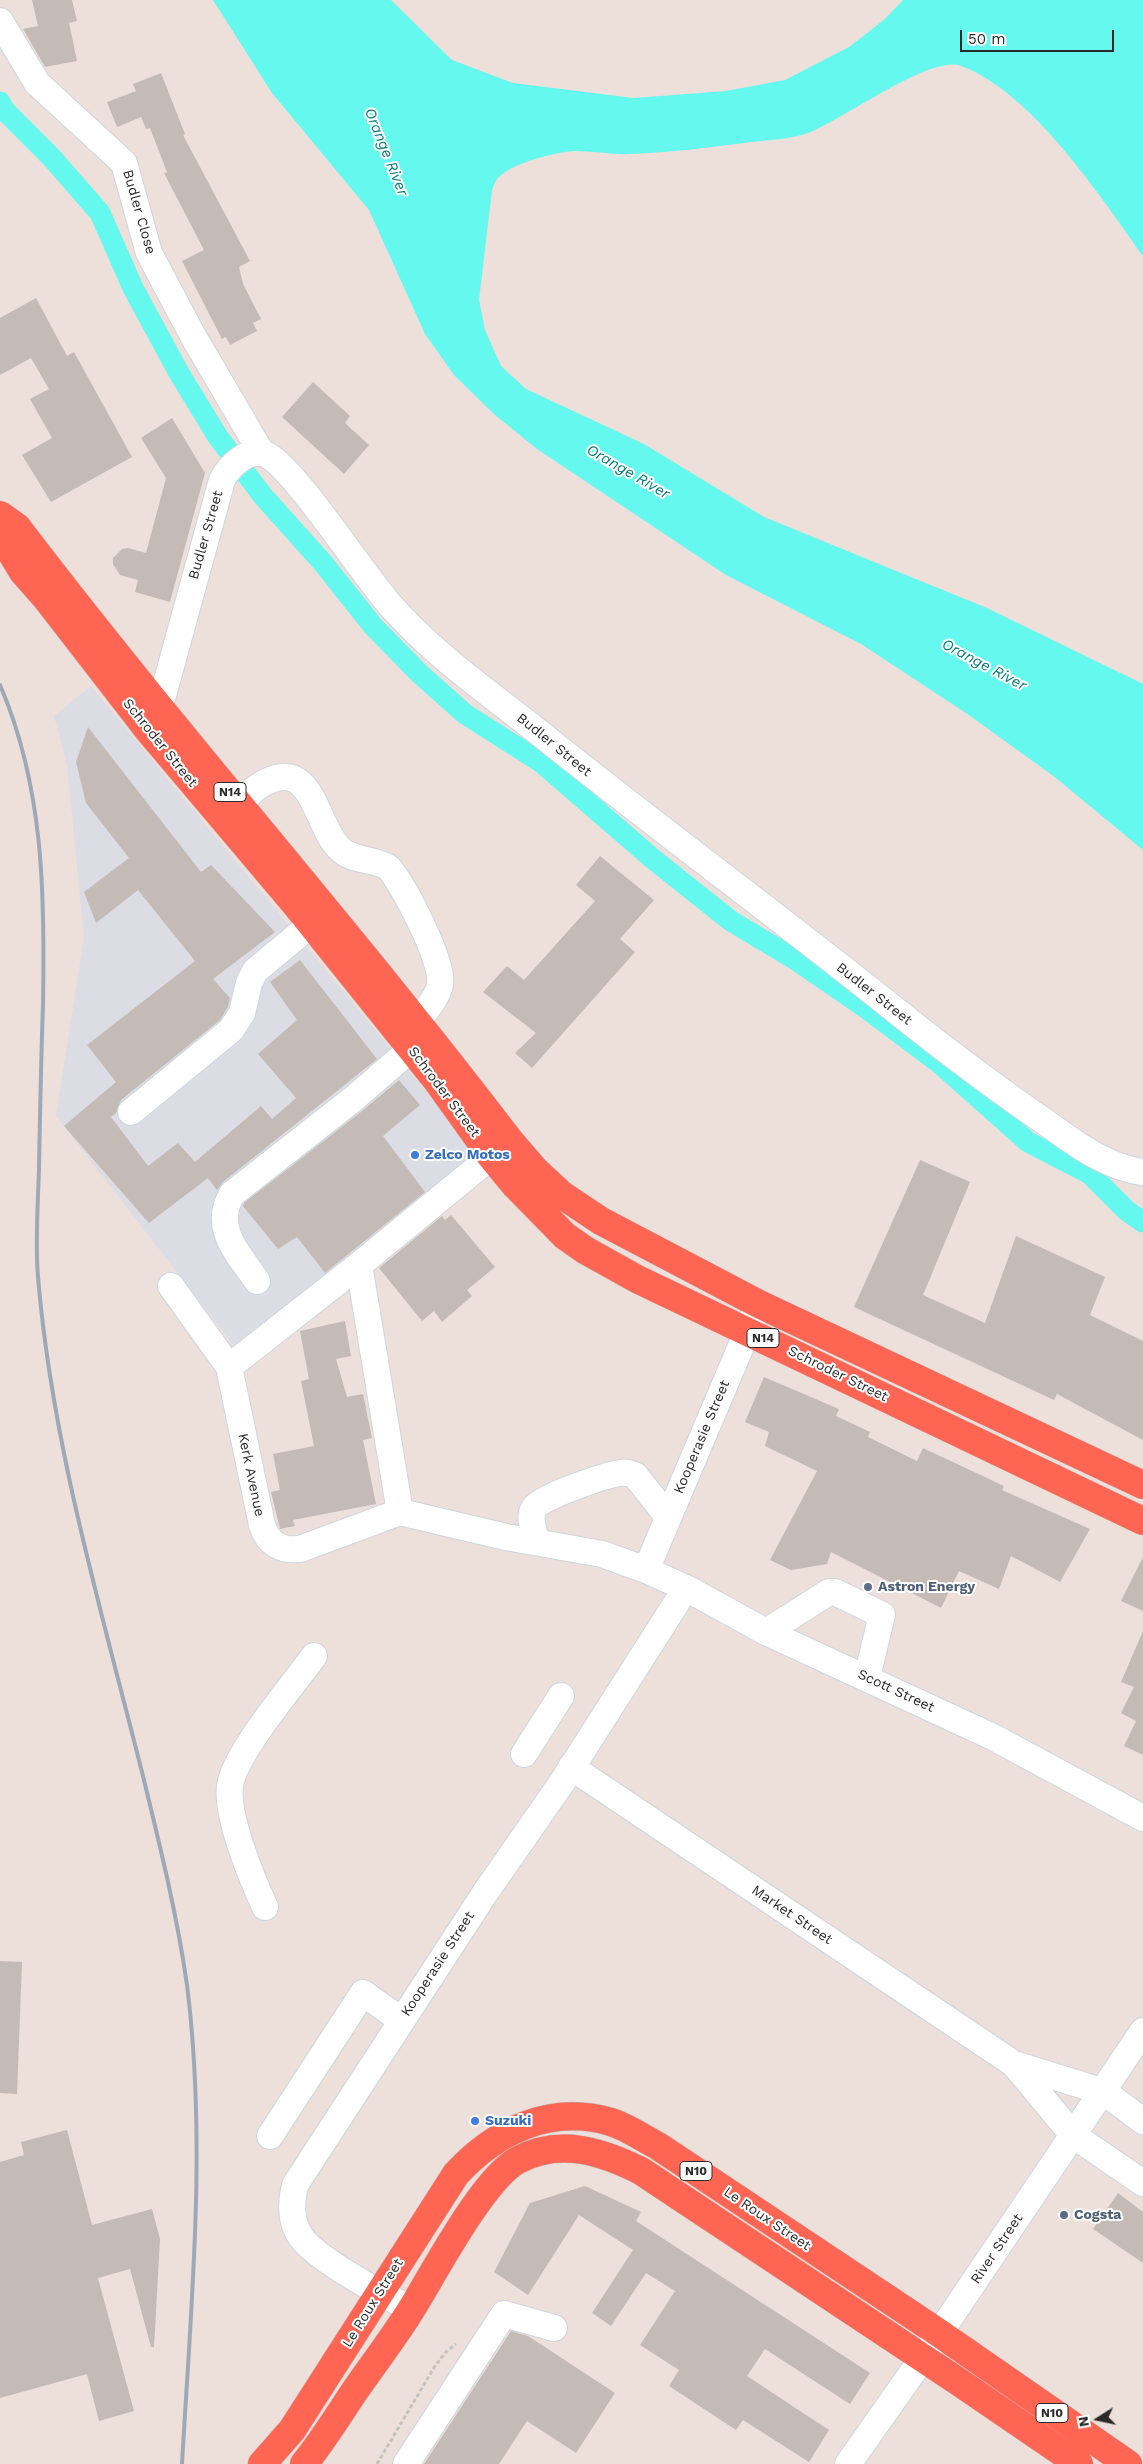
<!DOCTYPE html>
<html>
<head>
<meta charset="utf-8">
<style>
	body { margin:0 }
	#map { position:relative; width:1143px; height:2464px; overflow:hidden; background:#eddfda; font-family:"Work Sans",sans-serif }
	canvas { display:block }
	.north { position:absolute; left:1073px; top:2394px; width:50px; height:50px; -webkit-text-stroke:4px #fff; paint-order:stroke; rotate:260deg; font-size:14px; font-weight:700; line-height:20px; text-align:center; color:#2a2a2a }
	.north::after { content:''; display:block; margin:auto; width:18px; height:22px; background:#2a2a2a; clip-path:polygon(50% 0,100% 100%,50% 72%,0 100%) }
	.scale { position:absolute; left:960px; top:30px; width:154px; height:22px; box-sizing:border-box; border:2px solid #2a2a2a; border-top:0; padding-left:6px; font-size:15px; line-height:18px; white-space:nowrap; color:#2a2a2a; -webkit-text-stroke:4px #fff; paint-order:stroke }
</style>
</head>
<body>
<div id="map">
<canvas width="1143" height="2464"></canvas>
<div class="north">N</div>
<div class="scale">50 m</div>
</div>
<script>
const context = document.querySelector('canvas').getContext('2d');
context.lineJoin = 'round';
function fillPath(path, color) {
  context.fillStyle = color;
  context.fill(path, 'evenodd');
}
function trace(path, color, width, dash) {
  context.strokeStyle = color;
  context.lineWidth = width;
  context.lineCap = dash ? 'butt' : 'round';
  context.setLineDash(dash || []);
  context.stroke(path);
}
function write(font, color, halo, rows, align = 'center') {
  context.font = font + ' "Work Sans",sans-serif';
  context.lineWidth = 4;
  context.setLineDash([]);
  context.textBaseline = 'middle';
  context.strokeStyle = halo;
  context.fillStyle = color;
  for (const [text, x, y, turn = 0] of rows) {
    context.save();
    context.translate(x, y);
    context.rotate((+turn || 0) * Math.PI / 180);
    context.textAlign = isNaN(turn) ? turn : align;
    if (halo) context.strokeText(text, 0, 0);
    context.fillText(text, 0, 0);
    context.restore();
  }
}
const industrial = new Path2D(`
	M91,686l390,472 -246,189 -179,-231 28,-179 -17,-172 -13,-49z`);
const water = new Path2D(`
	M213,0h178l61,60 61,23 121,15 92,-7 59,-11 64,-33 36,-28 18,-19h240v256c-42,-59 -112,-165 -182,-190 -30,-12 -118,54 -153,67 -19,7 -44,7 -64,10 -37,5 -74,9 -112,11 -19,1 -38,-3 -57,-3 -19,1 -63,12 -76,26 -4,3 -5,9 -7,13l-13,110 6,30 16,36 25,23 118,55 120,73 223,91 156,76v166l-87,-72 -87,-63 -108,-71 -135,-69 -189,-126 -43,-35 -40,-39 -29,-41 -56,-124 -97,-117z`);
const canal = new Path2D(`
	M0,102l5,9 47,47 48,55 33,75 46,85 39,64 45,59 60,67 50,63 46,47 46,41 77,49 111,96 78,62 65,39 70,48 72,54 90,80 62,32 37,37 16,11`);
const building = new Path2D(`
	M32,0h40l5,21 -8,2 8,38 -32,6 -22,-38 15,-3z
	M161,73l24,61 -2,1 67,126 -11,6 4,17 18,35 -8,4 4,8 -27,14 -4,-8 -4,2 -40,-78 22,-11 -40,-77 3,-1 -17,-44 -4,1 -5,-12 -24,10 -10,-25 29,-11 -3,-7z
	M36,298l31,58 7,-4 58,105 -81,45 -29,-47 30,-17 -22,-39 19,-10 -18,-31 -31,17v-57z
	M313,382l37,34 -5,7 24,22 -25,29 -62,-57z
	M172,418l33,55 -35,129 -35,-10 3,-12 -18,-5 -7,-11v-6l9,-9 6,-1 18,5 20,-75 -25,-40z
	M88,727l113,145 10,-7 64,67 -62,47 17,19 -2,9 -8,13 -99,80 -5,13 -5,4 37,49 30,-23 17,19 66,-56 11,13 24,-21 -38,-44 39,-34 -27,-38 30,-22 77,99 -154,123 -6,8 -9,-12 -59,45 -85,-97 52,-44 -29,-37 108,-84 -57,-71 -42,33 -12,-31 45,-34 -43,-55 -10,-41z
	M600,856l54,44 -34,39 15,13 -103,116 -17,-15 21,-20 -53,-41 24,-26 17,14 71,-79 -19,-16z
	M399,1080l21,25 -37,31 42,56 -100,81 -28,-36 -19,12 -35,-43 1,-3 117,-91z
	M920,1160l50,22 -47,113 62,28 31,-87 89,41 -15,38 53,26v99l-86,-46 -3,6 -200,-93z
	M451,1215l44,52 -28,23 5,6 -30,26 -8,-11 -12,10 -43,-53 63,-52 3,4z
	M345,1321l6,35 -15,3 11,38 16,-3 9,44 -9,2 13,64 -83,16 2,6 -15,3 -9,-37 9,-2 -7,-36 41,-8 -13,-65 8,-2 -9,-48z
	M764,1377l75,32 -3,7 34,16 -2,5 49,24 6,-13 81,38 -2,4 88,39 -30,53 -49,-26 -12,33 -40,-18 -18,37 -110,-56 -4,12 -36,6 -21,-10 47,-89 -52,-25 4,-14 -24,-10z
	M1143,1557v54l-22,-10z
	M1143,1631v124l-19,-9 12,-25 -15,-8 13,-26 -13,-5z
	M0,1961l22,1 -5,132 -17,-1z
	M67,2130l25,95 60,-16 8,30 -6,108h-3l-21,-78 -32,9 36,133 -35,10 -12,-47 -87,24v-236l24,-7 -3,-13z
	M585,2186l56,26 -5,9 234,152 -20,31 -85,-55 -18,27 82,54 -20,32 -66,-42 -7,10 -67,-44 10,-16 -39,-25 35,-54 -29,-18 -35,53 -19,-13 41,-63 -54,-35 -51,80 -34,-23 36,-69z
	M1118,2193l25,19v51l-50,-34z
	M511,2331l17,5 87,57 -39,60 -49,-32 -28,43h-75z`);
const path = new Path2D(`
	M377,2464l58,-98 11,-14 10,-8`);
const minor = new Path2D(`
	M0,21l37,62 87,80 25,90 44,83 68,116
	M152,724l11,-29 59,-215c7,-14 26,-32 43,-26 27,10 100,124 126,152 42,48 97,86 146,125 113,91 229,176 342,266 52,42 104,82 159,120 32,22 65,50 105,55
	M239,803c9,-7 17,-17 27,-21 48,-24 49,44 74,67 13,13 35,9 49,19 15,18 55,94 51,116 -2,14 -16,28 -24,39
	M131,1112l100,-82 11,-17 7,-30 6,-12 71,-59
	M359,1265l41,247 106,25 96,17 44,16 40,18 80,44 227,105 150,81
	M257,1281c-19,-28 -45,-53 -25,-87l120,-94 59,-51
	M171,1286l58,81 33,158c6,19 19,26 38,24l100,-37
	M229,1367l130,-102 150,-123
	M537,1542c-3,-10 -9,-24 -3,-34 6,-11 72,-33 86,-35 6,-1 9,0 15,2l33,42
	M646,1570l113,-266
	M766,1632l63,-40h6l47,23 -15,62
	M524,1754l37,-58
	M571,1767l443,297 90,28 39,29
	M265,1907c-13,-28 -39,-91 -35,-121 4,-32 63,-101 84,-130
	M1014,2064l59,71 70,48
	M270,2136l93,-143 38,27
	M412,2309c-26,-12 -96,-50 -111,-72 -11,-15 -10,-35 -6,-52l190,-292 78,-112 123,-193
	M406,2464l98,-150 50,14
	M848,2464l74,-105 221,-328`);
const highway = new Path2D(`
	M0,515l17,12c159,209 334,405 493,614l25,29 27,25 39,26 158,83 384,181
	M0,534l23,38 23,26 103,133 147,174 142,177 53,74 24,29 50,51 20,14 52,29 506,242
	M262,2464l30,-34 164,-256c40,-43 94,-70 155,-52 16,5 32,16 47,24l281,187 189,131
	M304,2464c18,-22 34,-48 50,-72 20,-29 42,-57 60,-87 22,-36 70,-127 104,-145 42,-22 83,-9 123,11l318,211 120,82`);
const rail = new Path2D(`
	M0,685c44,102 45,211 43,320 -2,54 -3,109 -4,163 -1,36 -4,73 -1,109 14,168 63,332 104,495 17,70 35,142 45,213 20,159 4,320 -5,479`);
const markers = [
	[415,1155,5,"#3f7fe0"],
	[868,1587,5,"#5c6f8a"],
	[475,2121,5,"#3f7fe0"],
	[1064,2215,5,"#5c6f8a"]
];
const shields = [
	[230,792,32],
	[763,1338,32],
	[696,2171,32],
	[1052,2413,32]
];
const shieldNames = [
	["N14",230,792],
	["N14",763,1338],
	["N10",696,2171],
	["N10",1052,2413]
];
const streetNames = [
	["Budler Close",139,212,74],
	["Budler Street",206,535,-74],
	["Schroder Street",160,743,51],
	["Budler Street",554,745,39],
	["Budler Street",874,994,38],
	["Schroder Street",444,1092,53],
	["Schroder Street",838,1374,26],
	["Kooperasie Street",702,1437,-67],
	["Kerk Avenue",251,1475,78],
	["Scott Street",896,1691,25],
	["Market Street",792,1915,34],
	["Kooperasie Street",438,1964,-57],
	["Le Roux Street",767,2219,34],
	["River Street",997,2249,-56],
	["Le Roux Street",373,2303,-58]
];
const shopNames = [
	["Zelco Motos",425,1155],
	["Suzuki",485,2121]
];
const serviceNames = [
	["Astron Energy",878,1587],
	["Cogsta",1074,2215]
];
const waterNames = [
	["Orange River",386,152,68],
	["Orange River",628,472,30],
	["Orange River",984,665,28]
];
fillPath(industrial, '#dcdce5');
fillPath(water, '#65f8ee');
trace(canal, '#65f8ee', 21);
fillPath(building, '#c4bbb6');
trace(minor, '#cdd6e0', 28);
trace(highway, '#c3c3c3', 29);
trace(path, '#c3c3c3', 3, [4, 2.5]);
trace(minor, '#fff', 26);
trace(highway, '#ff6553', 28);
trace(rail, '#9da9b6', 4);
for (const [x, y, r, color] of markers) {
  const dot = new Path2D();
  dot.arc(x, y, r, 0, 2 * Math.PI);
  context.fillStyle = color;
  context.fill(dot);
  trace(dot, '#fff', 2);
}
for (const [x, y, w] of shields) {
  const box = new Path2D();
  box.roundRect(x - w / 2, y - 9.5, w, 19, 4);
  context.fillStyle = '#fff';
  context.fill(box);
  trace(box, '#2a2a2a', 1);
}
write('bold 12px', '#2a2a2a', null, shieldNames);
write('14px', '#2a2a2a', '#fff', streetNames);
write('bold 14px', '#366cbe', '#fff', shopNames, 'left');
write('bold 14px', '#4e5e75', '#fff', serviceNames, 'left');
write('italic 15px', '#067e7f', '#fff', waterNames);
</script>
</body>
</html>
